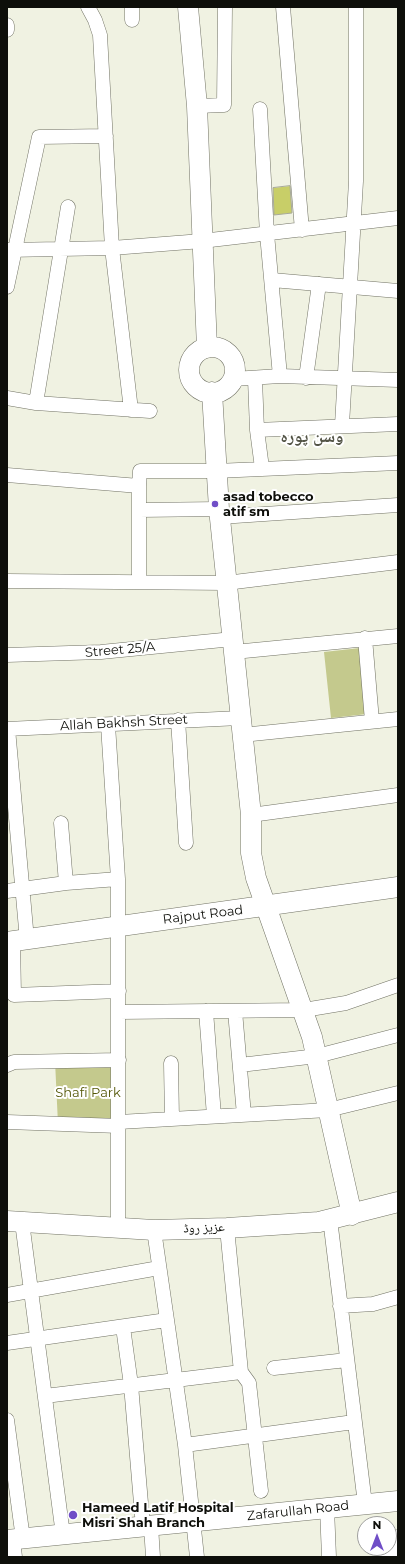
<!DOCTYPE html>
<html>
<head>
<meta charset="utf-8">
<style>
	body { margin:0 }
	#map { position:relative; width:405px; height:1564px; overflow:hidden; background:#f0f2e2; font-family:Montserrat,sans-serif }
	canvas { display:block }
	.frame { position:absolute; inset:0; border:8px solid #0e0f0a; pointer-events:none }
	.north { position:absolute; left:357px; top:1516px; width:40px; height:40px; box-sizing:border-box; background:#fff; border:1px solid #9f9f9d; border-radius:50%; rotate:0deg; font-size:11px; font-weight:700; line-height:16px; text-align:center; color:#0e0f0a }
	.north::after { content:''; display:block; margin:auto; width:14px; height:18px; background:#704ec7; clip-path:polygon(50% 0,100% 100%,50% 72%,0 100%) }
</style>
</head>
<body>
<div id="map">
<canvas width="405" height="1564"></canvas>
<div class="frame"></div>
<div class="north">N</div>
</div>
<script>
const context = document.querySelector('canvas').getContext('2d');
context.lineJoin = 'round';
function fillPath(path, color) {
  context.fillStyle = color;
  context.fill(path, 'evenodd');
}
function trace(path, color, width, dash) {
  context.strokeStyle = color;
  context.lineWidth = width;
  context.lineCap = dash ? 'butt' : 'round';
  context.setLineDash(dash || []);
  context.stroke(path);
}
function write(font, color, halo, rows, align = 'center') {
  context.font = font + ' Montserrat,"Noto Naskh Arabic",sans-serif';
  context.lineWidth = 4;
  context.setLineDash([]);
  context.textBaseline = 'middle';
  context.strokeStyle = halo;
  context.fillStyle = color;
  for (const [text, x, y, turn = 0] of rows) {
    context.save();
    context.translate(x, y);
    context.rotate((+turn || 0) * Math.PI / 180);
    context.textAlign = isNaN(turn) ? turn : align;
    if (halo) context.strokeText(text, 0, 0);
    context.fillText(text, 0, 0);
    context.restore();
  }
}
const green = new Path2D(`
	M360,648l7,66 -36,4 -7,-66z
	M119,1060v66l-61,-2 -3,-63z`);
const building = new Path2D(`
	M290,186l2,27 -18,2 -1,-27z`);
const street = new Path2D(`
	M88,7l7,13 5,15 12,213 19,162
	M132,7v13
	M283,7l19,223
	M7,25v5
	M197,106l27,-1 1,-98
	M260,109l7,125 13,142
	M7,250l105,-2 90,-7 196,-23
	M272,280l126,11
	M7,287l32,-150 67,-1
	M306,378l13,-94
	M233,379l47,-3 118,4
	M255,379l2,51 5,38
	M7,398l29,5 114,8
	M36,403l32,-196
	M342,425l14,-244v-174
	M257,430l141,-6
	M7,475l132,11 1,-15h76l182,-8
	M139,510l80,-1
	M220,517l178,-12
	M7,581l219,2 172,-21
	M139,582v-96
	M365,638l7,83
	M234,652l164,-16
	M7,655l94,-3 132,-13
	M178,720l8,123
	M108,725l10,154v349
	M7,729l233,-11
	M8,729l19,211
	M242,735l156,-16
	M251,815l147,-20
	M61,823l5,60
	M7,891l59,-8 52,-4
	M13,941l1,54 105,-4
	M206,1011l8,105
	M235,1011l9,104
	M119,1012l185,-2 42,-7 52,-18
	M171,1063l1,56
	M7,1065l7,-3 105,-2
	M240,1065l77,-9 81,-21
	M7,1122l112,4
	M119,1122l209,-12 70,-17
	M330,1219l35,285
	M22,1222l41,313
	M227,1228l14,144
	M154,1230l13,90
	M7,1295l152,-27
	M340,1306l33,-2 25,-7
	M123,1327l8,58 12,142
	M7,1343l160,-23 18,125 12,112
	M274,1368l73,-8
	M45,1396l196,-24 8,11 12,108
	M7,1420l16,119
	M185,1445l169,-23
	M327,1508l2,49
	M151,1526l2,31
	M13,1540l2,17`);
const secondary = new Path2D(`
	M188,7l9,99 10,242
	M189 370a23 23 0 1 1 46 0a23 23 0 1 1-46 0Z
	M212,392l7,117 32,306v38l5,25 56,159 40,178
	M7,942l391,-55
	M7,1221l147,9 73,-2 92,-6 79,-20
	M7,1540l391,-39
	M388,1557l10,-17`);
const markers = [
	[215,504,4,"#704ec7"],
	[73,1515,5,"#704ec7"]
];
const poiNames = [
	["asad tobecco",223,497],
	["atif sm",223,512],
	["Hameed Latif Hospital",82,1508],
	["Misri Shah Branch",82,1523]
];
const streetNames = [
	["Street 25/A",120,650,-5],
	["Allah Bakhsh Street",124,723,-3],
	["Rajput Road",203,915,-7],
	["عزیز روڈ",204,1228,-2],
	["Zafarullah Road",298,1511,-6]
];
const parkNames = [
	["Shafi Park",88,1093]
];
const districtNames = [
	["وسن پورہ",312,437]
];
fillPath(green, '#c4c98d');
fillPath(building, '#c8ce68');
trace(building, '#a7a999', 1);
trace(street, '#717264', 15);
trace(secondary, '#717264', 21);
trace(street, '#fff', 14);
trace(secondary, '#fff', 20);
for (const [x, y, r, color] of markers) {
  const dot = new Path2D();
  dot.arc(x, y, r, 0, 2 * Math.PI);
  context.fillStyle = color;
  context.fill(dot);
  trace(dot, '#fff', 1.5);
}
write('bold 13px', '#0e0f0a', '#fff', poiNames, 'left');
write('13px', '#0e0f0a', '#fff', streetNames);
write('13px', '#545707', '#fff', parkNames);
write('bold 17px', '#535446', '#fff', districtNames);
</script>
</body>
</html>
